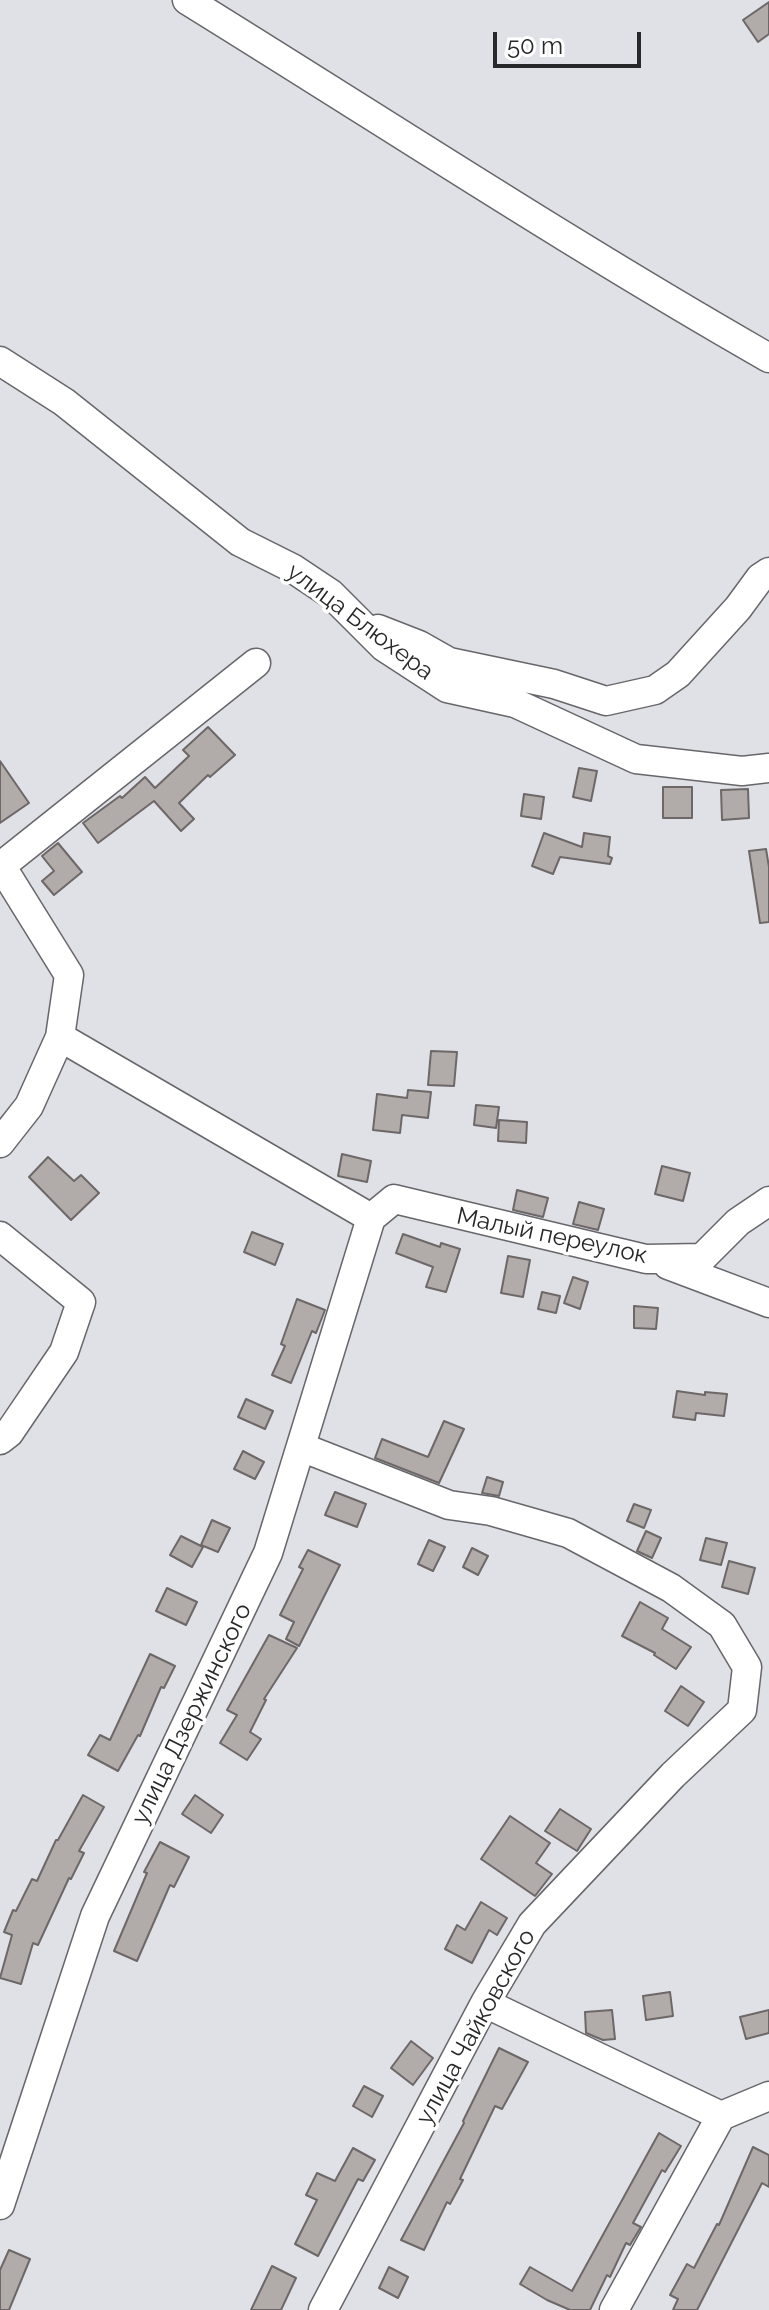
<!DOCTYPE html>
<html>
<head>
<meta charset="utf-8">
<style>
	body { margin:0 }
	#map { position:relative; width:769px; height:2310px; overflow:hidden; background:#e0e1e6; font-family:Raleway,sans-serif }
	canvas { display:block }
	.scale { position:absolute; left:493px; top:32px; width:148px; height:36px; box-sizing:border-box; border:4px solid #27282a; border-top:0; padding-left:10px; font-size:24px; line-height:28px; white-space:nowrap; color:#27282a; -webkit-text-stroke:6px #fff; paint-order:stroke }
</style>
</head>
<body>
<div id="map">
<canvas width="769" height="2310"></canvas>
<div class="scale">50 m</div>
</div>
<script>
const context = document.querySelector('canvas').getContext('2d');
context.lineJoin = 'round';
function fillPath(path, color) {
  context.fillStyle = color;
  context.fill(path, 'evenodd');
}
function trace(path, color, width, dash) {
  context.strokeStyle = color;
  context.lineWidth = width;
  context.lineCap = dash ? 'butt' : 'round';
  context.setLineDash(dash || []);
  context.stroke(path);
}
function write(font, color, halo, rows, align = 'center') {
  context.font = font + ' Raleway,sans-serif';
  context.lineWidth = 7;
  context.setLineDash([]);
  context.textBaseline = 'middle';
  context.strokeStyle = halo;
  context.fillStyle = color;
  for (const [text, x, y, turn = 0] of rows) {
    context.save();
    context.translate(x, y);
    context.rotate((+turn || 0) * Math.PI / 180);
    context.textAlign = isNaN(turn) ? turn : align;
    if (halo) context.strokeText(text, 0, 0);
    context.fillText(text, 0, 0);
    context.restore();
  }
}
const building = new Path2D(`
	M769,2v32l-11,8 -15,-22z
	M208,727l27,28 -25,22 -2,-2 -29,28 15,16 -13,12 -27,-30 -56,42 -15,-20 37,-27 2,2 23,-21 10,11 34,-32 -6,-6z
	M0,761l29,42 -29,20z
	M579,768l18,3 -6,30 -18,-4z
	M663,787h29v31h-29z
	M748,789l1,29 -27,2 -1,-30z
	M524,794l20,3 -3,22 -20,-3z
	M544,833l38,14 2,-14 26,4 -2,19 4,2 -2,6 -50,-7 -7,17 -21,-8z
	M58,843l24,29 -28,23 -12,-14 12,-10 -12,-15z
	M766,849l3,18v55l-9,1 -11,-72z
	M431,1051l26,1 -3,34 -26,-1z
	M408,1090l23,2 -3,26 -26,-3 -2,18 -27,-3 4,-36 30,4z
	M476,1105l23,2 -3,21 -22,-3z
	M499,1120l28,2 -1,21 -28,-2z
	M342,1154l29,7 -4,21 -29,-6z
	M48,1157l26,24 7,-6 18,18 -28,27 -42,-43z
	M662,1166l28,7 -7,28 -28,-7z
	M517,1190l31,8 -5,19 -30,-7z
	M579,1202l25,7 -6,21 -25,-6z
	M252,1232l31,12 -8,21 -31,-13z
	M403,1234l37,13 1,-4 19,6 -14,43 -20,-5 7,-20 -37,-14z
	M508,1256l22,4 -7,37 -22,-4z
	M573,1277l15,5 -8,27 -16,-6z
	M542,1292l18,4 -4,17 -18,-4z
	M297,1299l28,11 -9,23 -4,-2 -21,52 -19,-8 13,-29 -4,-2z
	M634,1306l24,2 -2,21 -22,-1z
	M677,1391l28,4v-3l22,2 -3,22 -28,-3 -1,7 -22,-3z
	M246,1399l27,12 -8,18 -27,-12z
	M444,1421l20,8 -25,54 -64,-25 7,-19 46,18z
	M243,1451l21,11 -9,17 -21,-10z
	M487,1477l16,5 -4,14 -17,-3z
	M335,1492l31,12 -9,23 -32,-12z
	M634,1504l17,6 -7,18 -17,-7z
	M212,1520l18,8 -12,24 -17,-7z
	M646,1531l15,7 -9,20 -15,-7z
	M181,1536l22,11 -11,20 -22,-12z
	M706,1538l21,5 -6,22 -21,-5z
	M429,1540l16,7 -12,24 -15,-7z
	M472,1548l16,8 -10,19 -15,-8z
	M308,1550l32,15 -41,81 -13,-7 8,-17 -14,-7 23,-46 -4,-2z
	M729,1561l26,7 -7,26 -26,-7z
	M167,1588l30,14 -11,23 -30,-14z
	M640,1602l28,16 -6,11 29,18 -15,22 -22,-14 1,-2 -33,-17z
	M269,1635l28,13 -33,51 2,1 -16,32 11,7 -14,21 -27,-17 17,-28 -10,-5z
	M150,1654l25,12 -11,22 -3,-1 -21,49 -2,-1 -20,36 -30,-16 12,-20 10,5z
	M681,1686l23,16 -16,24 -23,-15z
	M83,1795l21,12 -25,44 5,2 -13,26 -2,-1 -31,67 -5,-2 -12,41 -21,-6 12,-43 -8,-3 9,-22 3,1 16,-32 5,2 19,-41h2z
	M195,1795l28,20 -12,18 -29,-19z
	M560,1809l31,20 -14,22 -32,-20z
	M510,1816l40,27 -14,20 16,11 -17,22 -54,-37z
	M160,1842l29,15 -15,30 -4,-2 -33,76 -23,-10 33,-78 -3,-1z
	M481,1902l26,16 -10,17 -8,-5 -17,33 -27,-14 12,-24 8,5z
	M670,1992l3,24 -27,4 -3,-24z
	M612,2010l3,29 -12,1 -17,-7 -1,-21z
	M769,2010v23l-23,6 -6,-22z
	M411,2041l22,17 -20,27 -22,-17z
	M499,2048l29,14 -26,47 -7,-3 -35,73 3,1 -13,24 -3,-2 -23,48 -23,-10 63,-117 -1,-2z
	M364,2086l19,10 -11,21 -19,-11z
	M659,2133l22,13 -16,26 -3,-2 -29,53 8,4 -11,18 -4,-2 -16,34 -3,-2 -17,35h-20l-23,-10 -27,-16 10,-17 42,24z
	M753,2147l16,8v32l-7,-4 -65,127h-24l5,-11 -8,-4 17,-31 7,4 23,-44 2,1z
	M353,2148l22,12 -12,21 -5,-2 -40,77 -23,-12 22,-44 -11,-5 11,-22 18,8z
	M9,2250l21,9 -21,51h-9v-40z
	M272,2266l24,12 -15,32h-30z
	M389,2267l19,10 -10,21 -19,-10z`);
const minor = new Path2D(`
	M187,0c194,120 384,245 582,358
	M0,361l64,41 176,140 52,26 39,26 53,53 63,41 68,15 121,56 106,12 27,-3
	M378,629l41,16 30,17 105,22 52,17 49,-11 23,-16 60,-66 22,-30 9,-6
	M0,864l69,111 -9,62 -31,69 -29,37
	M1,866l255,-203
	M60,1037l311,181
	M371,1218l23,-19 252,60 56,-1 36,-36 31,-21
	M0,1236l81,66 -17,50 -55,81 -9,7
	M668,1265l101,38
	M301,1447l148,58 42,6 77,22 103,55 51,37 25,42 -5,43 -69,65 -141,149 -47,79 -162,307
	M485,2003l236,113 48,-20
	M0,2205l95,-289 173,-363 103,-335
	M614,2310l107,-194`);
const streetNames = [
	["улица Блюхера",360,622,37],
	["Малый переулок",552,1236,12],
	["улица Дзержинского",192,1714,-64],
	["улица Чайковского",476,2027,-61]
];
fillPath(building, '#b1abaa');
trace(building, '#6d6867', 2);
trace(minor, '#66666b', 31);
trace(minor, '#fff', 28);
write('24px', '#27282a', '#fff', streetNames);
</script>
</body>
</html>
